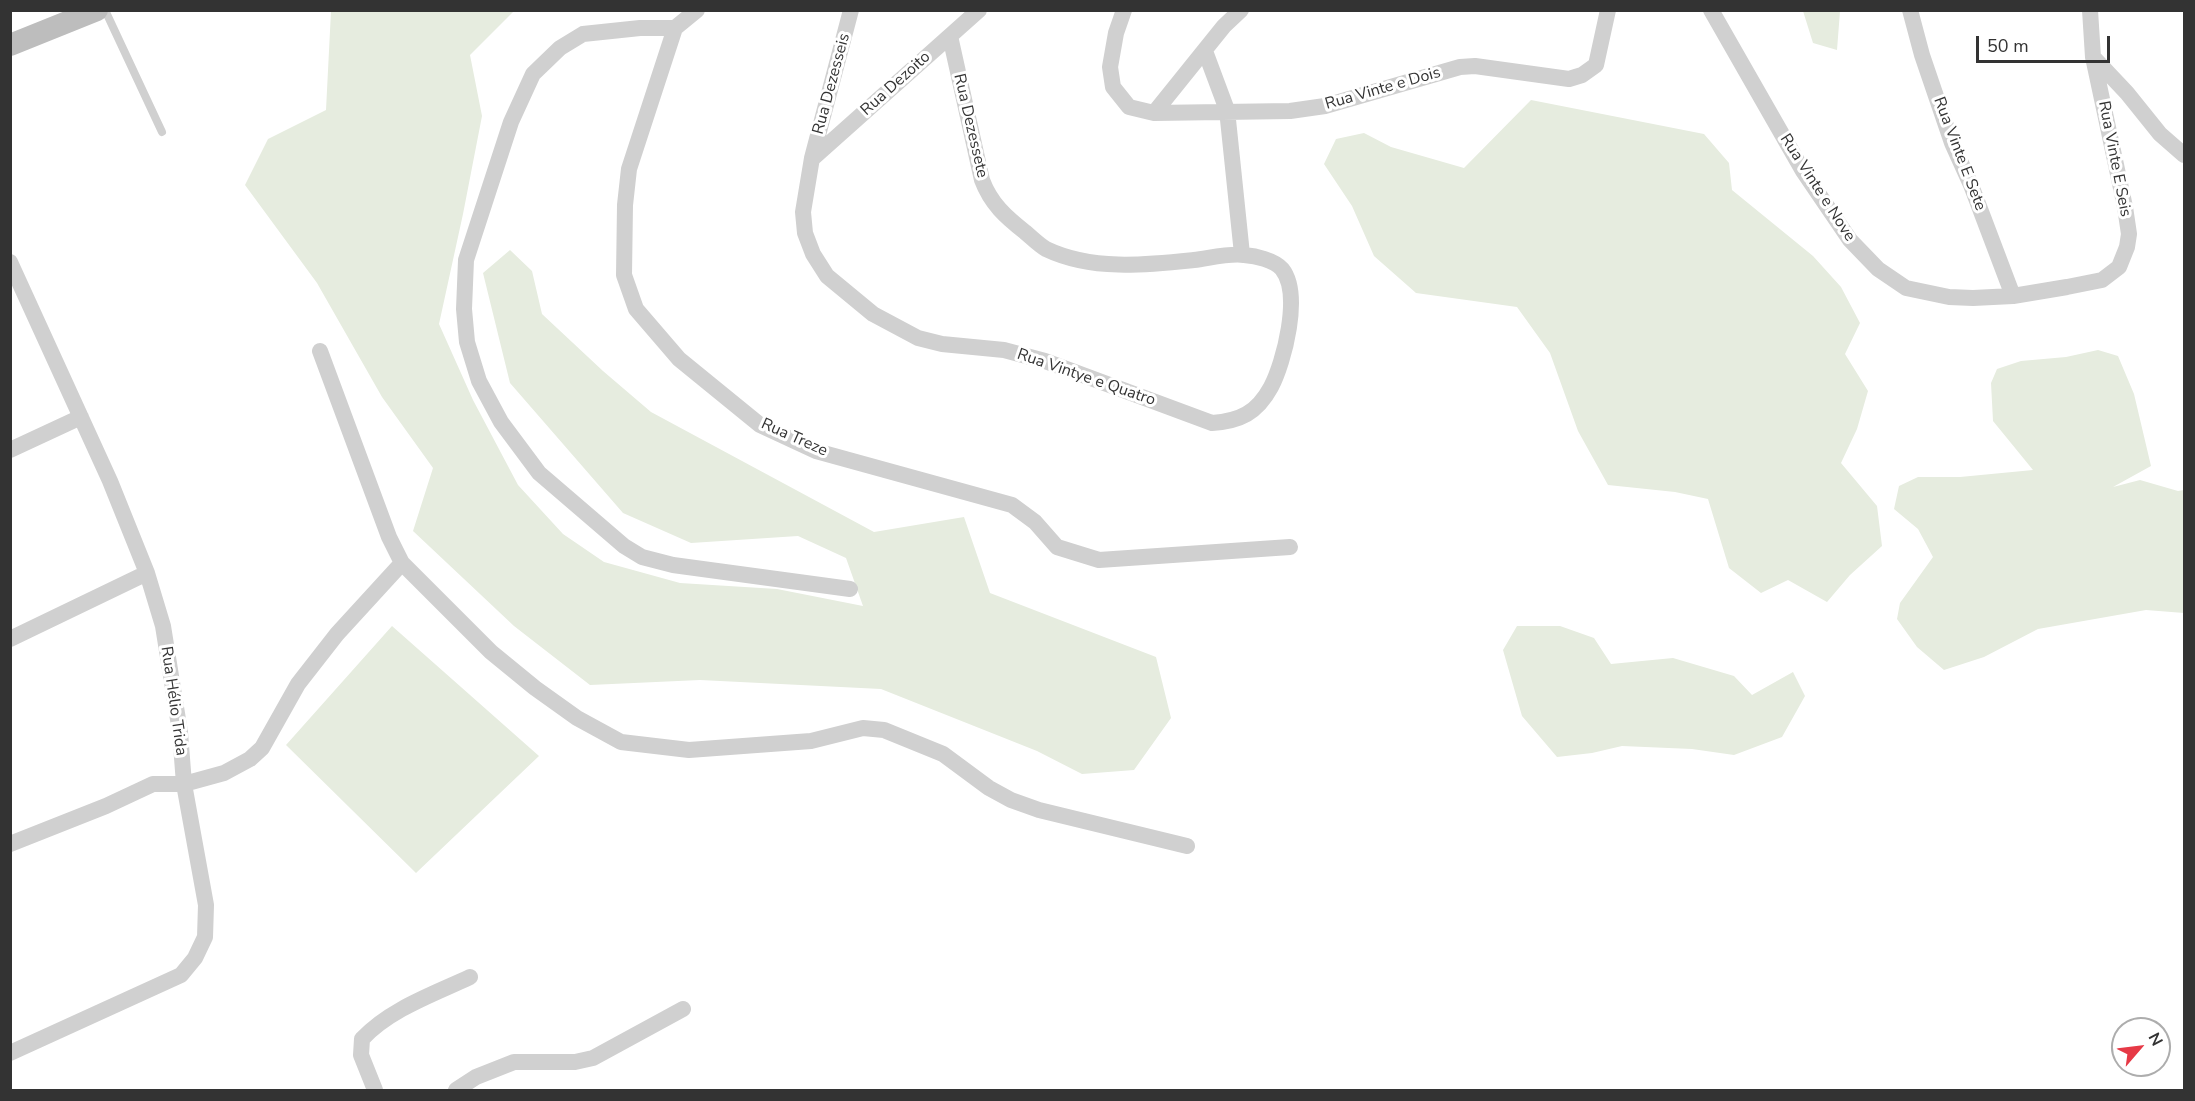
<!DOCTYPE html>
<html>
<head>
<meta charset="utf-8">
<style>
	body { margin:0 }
	#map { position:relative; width:2195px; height:1101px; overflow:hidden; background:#fff; font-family:"Nunito Sans",sans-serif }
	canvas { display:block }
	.frame { position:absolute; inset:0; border:12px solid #333; pointer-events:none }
	.north { position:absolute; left:2111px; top:1017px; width:60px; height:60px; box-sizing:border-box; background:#fff; border:2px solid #adadad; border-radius:50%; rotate:62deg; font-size:16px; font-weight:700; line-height:24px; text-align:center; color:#333 }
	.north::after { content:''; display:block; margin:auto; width:21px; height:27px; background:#e63946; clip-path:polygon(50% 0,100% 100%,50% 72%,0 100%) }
	.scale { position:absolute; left:1976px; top:36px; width:134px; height:27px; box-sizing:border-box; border:3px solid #333; border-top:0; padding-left:8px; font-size:18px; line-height:21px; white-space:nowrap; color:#333; -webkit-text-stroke:4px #fff; paint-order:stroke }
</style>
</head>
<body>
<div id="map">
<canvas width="2195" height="1101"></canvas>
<div class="frame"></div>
<div class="north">N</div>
<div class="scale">50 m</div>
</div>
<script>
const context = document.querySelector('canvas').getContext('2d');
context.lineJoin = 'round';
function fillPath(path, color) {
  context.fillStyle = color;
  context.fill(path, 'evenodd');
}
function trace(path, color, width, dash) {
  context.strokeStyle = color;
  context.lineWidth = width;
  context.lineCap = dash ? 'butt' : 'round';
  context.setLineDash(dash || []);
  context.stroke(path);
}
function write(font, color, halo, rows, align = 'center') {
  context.font = font + ' "Nunito Sans",sans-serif';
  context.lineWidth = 6;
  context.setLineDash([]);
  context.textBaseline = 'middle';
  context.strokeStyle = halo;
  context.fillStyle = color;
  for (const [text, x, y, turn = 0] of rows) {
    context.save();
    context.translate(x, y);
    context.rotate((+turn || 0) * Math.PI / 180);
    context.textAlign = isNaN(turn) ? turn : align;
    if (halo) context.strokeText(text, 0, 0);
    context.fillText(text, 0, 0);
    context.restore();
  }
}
const green = new Path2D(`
	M331,11h183l-44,44 12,61 -19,98 -24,110 34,76 45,85 45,49 41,28 76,21 97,6 86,17 -17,-48 -48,-22 -107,7 -68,-30 -113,-130 -27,-110 27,-23 22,21 10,43 61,57 48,41 223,120 90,-15 26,76 166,64 15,61 -37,52 -52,4 -45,-23 -156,-62 -181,-9 -110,5 -76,-59 -101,-95 20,-63 -51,-71 -65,-114 -72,-98 23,-46 58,-29z
	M1803,11h37l-3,39 -24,-7z
	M1531,100l173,34 25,29 3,27 81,66 28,31 19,36 -15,31 23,37 -11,38 -16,34 36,43 5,40 -32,29 -23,27 -39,-22 -27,13 -32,-25 -21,-69 -33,-7 -67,-7 -30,-54 -28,-78 -33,-46 -101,-14 -42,-37 -22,-50 -28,-42 12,-25 28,-6 27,14 73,21z
	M2098,350l20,6 16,38 17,72 -38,21 27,-7 38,11 6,-1v123l-38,-3 -108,19 -54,28 -40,13 -27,-23 -20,-28 3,-16 33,-46 -15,-28 -24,-20 5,-23 19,-9h42l73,-7 -40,-49 -2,-38 6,-14 24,-8 45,-4z
	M392,626l147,130 -123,117 -130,-128z
	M1517,626h43l34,12 17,26 62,-6 61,18 18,19 41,-23 12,24 -23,41 -48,18 -42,-6 -70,-3 -30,7 -35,4 -35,-41 -19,-66z`);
const lane = new Path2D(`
	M105,10l57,122`);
const street = new Path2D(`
	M697,10l-22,18 -46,141 -4,36 -1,70 12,34 43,50 81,66 56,26 196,54 23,17 22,25 42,13 191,-13
	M851,10l-39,148 -9,54 2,21 8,21 14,22 46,38 45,24 24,6 62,6 41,11 167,62c28,-2 45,-10 59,-36 13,-25 31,-93 11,-118 -8,-9 -26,-13 -38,-14 -15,-2 -34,3 -50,5 -48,5 -102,11 -148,-11 -7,-4 -15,-12 -21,-17 -19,-15 -34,-28 -43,-52l-32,-144
	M1124,10l-8,23 -6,34 3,20 16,20 25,6 136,-2 35,-5 135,-39 15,-1 94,13 13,-4 14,-10 12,-55
	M1711,10l92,161 47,69 28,29 28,19 43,9 24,1 40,-2 54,-9 35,-7 17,-13 8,-20 2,-13 -4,-27 -32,-150 -3,-47
	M1910,10l12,45 30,88 19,42 42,111
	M675,28h-35l-57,6 -23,14 -27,26 -22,48 -45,138 -2,49 3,33 12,39 22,41 38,51 85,73 18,11 31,8 177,24
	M1205,51l22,59 15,144
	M2094,58l33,35 33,41 24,21
	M1154,113l70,-87 17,-16
	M813,158l166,-148
	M10,262l100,219 37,92 16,53 17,106 4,52 22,121 -1,32 -10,21 -14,17 -171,78
	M320,351l69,186 13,26 89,89 44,36 42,30 44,24 68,8 122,-9 52,-13 21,2 59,24 46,34 22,12 28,10 148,36
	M10,450l71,-33
	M10,639l137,-66
	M10,844l96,-38 47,-22h31l40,-11 26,-14 12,-11 36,-64 39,-50 65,-71
	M375,1090l-14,-35 1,-16c28,-30 72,-45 108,-62
	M456,1090l20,-13 38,-15h61l18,-4 90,-49`);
const secondary = new Path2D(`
	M10,45l87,-35`);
const streetNames = [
	["Rua Dezesseis",832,84,-75],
	["Rua Dezoito",896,84,-42],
	["Rua Vinte e Dois",1383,89,-16],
	["Rua Dezessete",970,126,77],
	["Rua Vinte E Sete",1959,154,69],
	["Rua Vinte E Seis",2114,159,79],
	["Rua Vinte e Nove",1817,188,57],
	["Rua Vintye e Quatro",1086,378,19],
	["Rua Treze",794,438,24],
	["Rua Hélio Trida",173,701,82]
];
fillPath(green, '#e6ecdf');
trace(lane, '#d0d0d0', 8);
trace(street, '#d0d0d0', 16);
trace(secondary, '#bdbdbd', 22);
write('16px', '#333', '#fff', streetNames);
</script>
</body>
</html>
